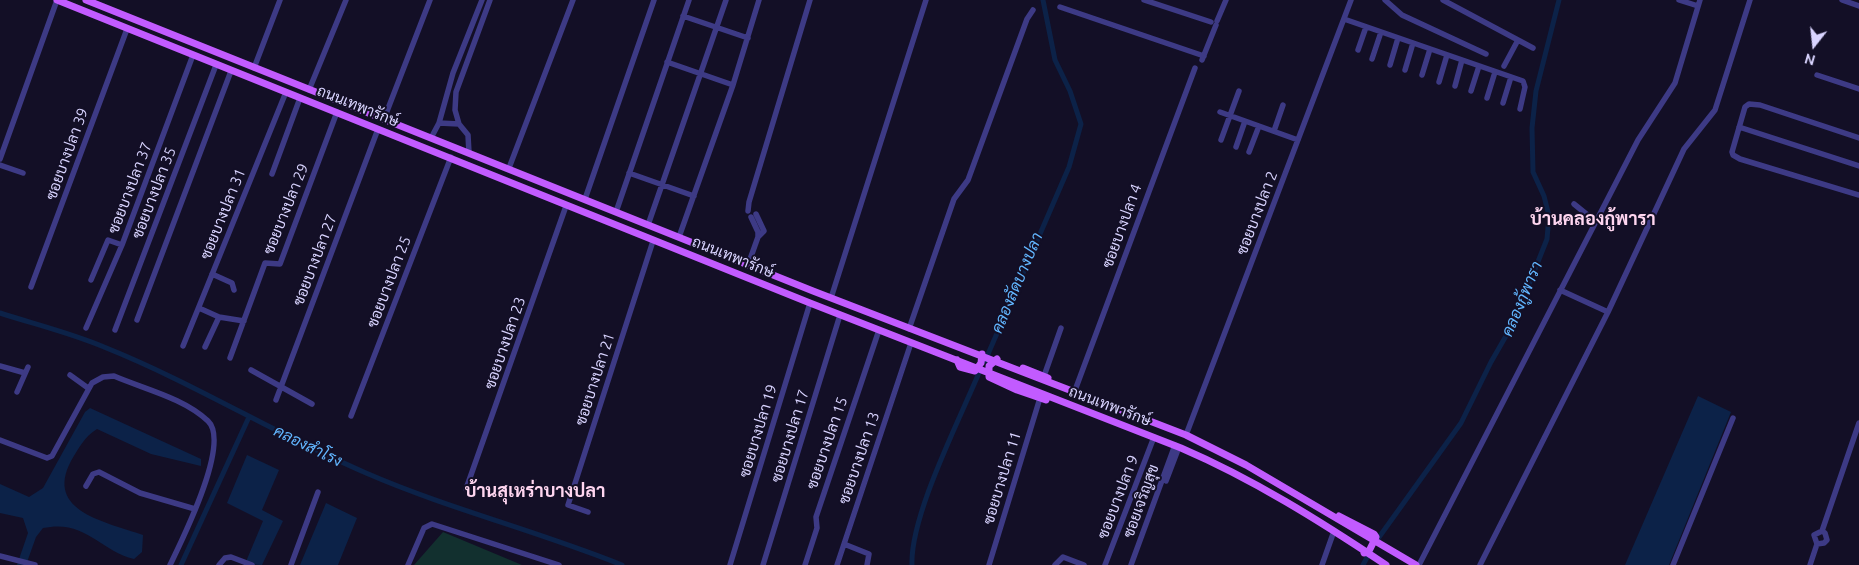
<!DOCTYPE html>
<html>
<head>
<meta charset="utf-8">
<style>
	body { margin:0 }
	#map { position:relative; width:1859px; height:565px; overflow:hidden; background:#130f26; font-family:Ubuntu,sans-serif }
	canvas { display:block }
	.north { position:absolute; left:1789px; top:20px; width:50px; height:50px; -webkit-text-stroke:4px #130f26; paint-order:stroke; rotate:196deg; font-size:14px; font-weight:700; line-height:20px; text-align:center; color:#d9d4ff }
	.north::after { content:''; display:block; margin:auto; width:18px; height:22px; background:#d9d4ff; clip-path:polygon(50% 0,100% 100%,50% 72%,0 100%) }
</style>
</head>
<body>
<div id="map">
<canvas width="1859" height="565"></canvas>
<div class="north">N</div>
</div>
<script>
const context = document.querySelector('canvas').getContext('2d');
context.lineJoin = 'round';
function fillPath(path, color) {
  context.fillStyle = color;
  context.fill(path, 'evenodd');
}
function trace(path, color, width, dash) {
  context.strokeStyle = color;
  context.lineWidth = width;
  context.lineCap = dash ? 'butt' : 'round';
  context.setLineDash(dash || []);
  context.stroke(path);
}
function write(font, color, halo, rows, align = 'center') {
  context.font = font + ' Ubuntu,Sarabun,sans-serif';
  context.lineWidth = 4;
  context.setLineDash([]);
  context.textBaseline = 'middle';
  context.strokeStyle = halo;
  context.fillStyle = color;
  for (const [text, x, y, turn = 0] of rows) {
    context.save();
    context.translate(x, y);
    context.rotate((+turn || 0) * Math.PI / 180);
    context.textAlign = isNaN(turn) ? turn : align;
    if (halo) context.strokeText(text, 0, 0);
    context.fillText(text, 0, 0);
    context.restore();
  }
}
const green = new Path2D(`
	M443,532l79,33h-108z`);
const water = new Path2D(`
	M1698,396l33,16 -62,153h-44z
	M90,408l111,51v7l-50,-12 -54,-25c-12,7 -19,20 -26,32 -27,51 36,61 72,74l-1,17 -8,7c-35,-9 -49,-40 -91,-31l-7,9 -10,28h-9l11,-32 -5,-15 -23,-5v-29l29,13 14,-9 42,-76z
	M247,455l32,15 -17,40 21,11 -21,44 -17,-1 18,-43 -36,-18z
	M326,503l31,15 -19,47h-38z`);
const canal = new Path2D(`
	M0,313c34,11 71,20 104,34 90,36 173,88 262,126 83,36 172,58 256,92
	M985,361l84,-194 12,-43 -11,-33 -15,-31 -12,-60
	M1377,540l84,-117 30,-61 23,-40 33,-83 2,-23 -5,-20 -11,-24 -1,-44 4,-37 23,-91
	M181,565l68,-148
	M912,565c-2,-50 49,-148 69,-197
	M1363,565l7,-13`);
const minor = new Path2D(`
	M1144,0l67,22
	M1385,0l17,15 84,39
	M1443,0l90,48
	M1679,0l19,6
	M1842,0l17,6
	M1060,7l144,49
	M683,16l65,22
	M1344,19l179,62 2,6 -5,22
	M1217,21l9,-21
	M1358,50l8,-23
	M1372,59l9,-27
	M1202,60l14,-35
	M667,62l66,23
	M1390,65l8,-27
	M1504,66l14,-26
	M254,68l26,-68
	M1405,70l8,-27
	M1422,75l8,-26
	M1817,75l42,14
	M1439,82l8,-27
	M1455,86l7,-26
	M309,90l37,-90
	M1471,91l8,-25
	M1487,98l8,-26
	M1503,103l8,-26
	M1220,112l78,28
	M384,119l46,-119
	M439,123l20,1
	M1739,127l120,39
	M1274,131l9,-26
	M431,138l8,-15 14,-50 29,-73
	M1859,138l-99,-33 -11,-1 -4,3 -13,45 1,3 7,4 119,36
	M1221,140l18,-49
	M1236,147l9,-26
	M1249,152l10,-26
	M469,153l-1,-18 -9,-11 -4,-14 1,-18 34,-92
	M0,159l57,-159
	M0,165l23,8
	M509,168l64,-168
	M629,173l65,23
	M272,174l28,-76
	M585,199l69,-199
	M1574,204l21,17
	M748,211l1,-9 61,-202
	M616,212l73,-212
	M751,217l7,15v5
	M648,225l78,-225
	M679,237l54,-152 26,-85
	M748,265l10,-28 6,-6 -8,-17
	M212,274l20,9 2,7
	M91,280l17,-40 14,5
	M31,287l96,-258
	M1560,290l48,22
	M831,298l95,-298
	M199,308l20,9 25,4
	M137,320l94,-249
	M86,328l36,-83 71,-190
	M909,329l45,-130 14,-19 59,-161 6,-9
	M115,330l101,-265
	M183,346l103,-254
	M205,347l14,-30
	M230,358l35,-95 15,1 57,-152
	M0,366l25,7
	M251,370l61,34
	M70,375l18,13
	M1044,376l17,-48
	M17,392l11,-25
	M1074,393l121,-325
	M276,400l102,-271
	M351,416l100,-259
	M1186,435l165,-435
	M0,440l47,18 5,-2 40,-73 11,-6 11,-1c30,13 70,22 94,45 23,22 -26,119 -38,144
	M1166,481l13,-34
	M86,486l7,-12 6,-2 41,21 55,16
	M466,489l100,-283
	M588,512l-20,-7 85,-264
	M1822,531l37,-108
	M0,556l35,9
	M219,565l6,-7 6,-1 21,8
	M291,565l27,-73
	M408,565l16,-37 8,-4 127,41
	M730,565l80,-262
	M763,565l77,-250
	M805,565l12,-37 -1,-11 63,-187
	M837,565l7,-21
	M867,565l2,-11 -25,-10 67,-201
	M989,565l51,-167
	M1055,565l8,-8 21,8
	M1105,565l49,-128
	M1131,565l44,-120
	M1322,565l12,-34
	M1419,565l219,-425 37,-57 25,-83
	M1480,565l128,-253 76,-163 31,-39 35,-110
	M1673,565l60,-147
	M1810,565l7,-21 -3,-9 8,-4 3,2 2,7 -3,3 -7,1`);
const major = new Path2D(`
	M57,0l753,303 371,145c72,31 139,73 205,117
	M86,0l727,291 373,144 60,30 170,100
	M997,359l-8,7v11l28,13 29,10
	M957,360l3,7 15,4 6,-8 1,-9
	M1023,368l25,10
	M1339,516l35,18 2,3 -7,14 -5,2`);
const streetNames = [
	["ถนนเทพารักษ์",358,106,22],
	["ซอยบางปลา 39",67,154,-70],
	["ซอยบางปลา 37",130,188,-69],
	["ซอยบางปลา 35",154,193,-69],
	["ซอยบางปลา 29",286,209,-68],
	["ซอยบางปลา 2",1257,213,-69],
	["ซอยบางปลา 31",223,214,-68],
	["ซอยบางปลา 4",1122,226,-70],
	["ถนนเทพารักษ์",733,257,22],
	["ซอยบางปลา 27",315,260,-69],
	["ซอยบางปลา 25",389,282,-69],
	["ซอยบางปลา 23",505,343,-71],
	["ซอยบางปลา 21",595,379,-72],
	["ถนนเทพารักษ์",1110,406,21],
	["ซอยบางปลา 19",758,431,-73],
	["ซอยบางปลา 17",790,436,-73],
	["ซอยบางปลา 15",827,443,-71],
	["ซอยบางปลา 13",859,458,-71],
	["ซอยบางปลา 11",1002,478,-73],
	["ซอยบางปลา 9",1118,497,-69],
	["ซอยเจริญสุข",1141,501,-70]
];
const waterNames = [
	["คลองลัดบางปลา",1017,283,-67],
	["คลองกู้พารา",1522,299,-67],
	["คลองสำโรง",308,446,26]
];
const quarterNames = [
	["บ้านคลองกู้พารา",1593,219],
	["บ้านสุเหร่าบางปลา",535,491]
];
fillPath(green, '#12302f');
fillPath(water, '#0c2248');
trace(canal, '#0c2248', 5);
trace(minor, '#3d3a85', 5.5);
trace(major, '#c25bff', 7);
write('15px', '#d9d4ff', '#130f26', streetNames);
write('italic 16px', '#62b6ff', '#130f26', waterNames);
write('bold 18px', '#ffd6f0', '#130f26', quarterNames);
</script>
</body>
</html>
